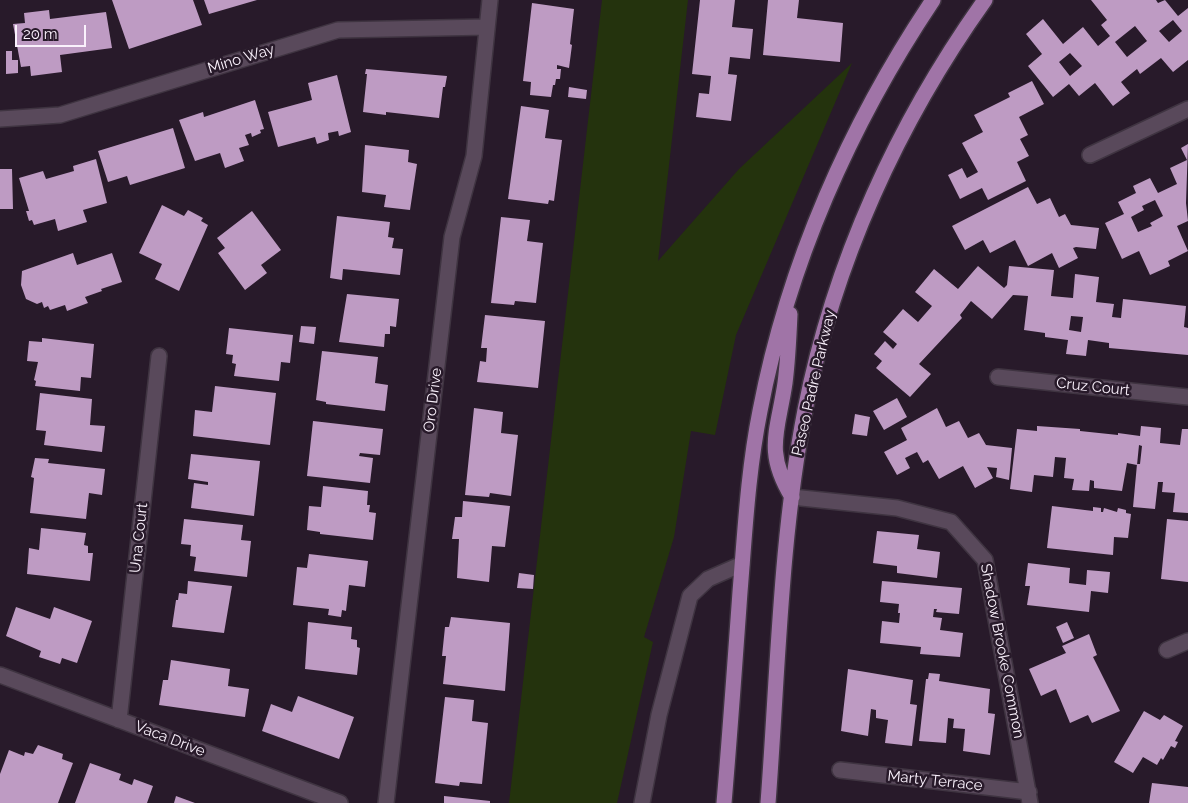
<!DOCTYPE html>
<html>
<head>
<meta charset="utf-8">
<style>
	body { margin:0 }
	#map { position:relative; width:1188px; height:803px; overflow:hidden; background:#281a2a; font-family:Raleway,sans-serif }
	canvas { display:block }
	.scale { position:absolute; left:15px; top:25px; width:71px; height:22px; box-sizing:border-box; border:2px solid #faf1fc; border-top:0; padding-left:6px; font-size:15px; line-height:18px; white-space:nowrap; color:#faf1fc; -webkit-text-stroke:4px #281a2a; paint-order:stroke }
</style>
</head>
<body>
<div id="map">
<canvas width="1188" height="803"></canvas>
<div class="scale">20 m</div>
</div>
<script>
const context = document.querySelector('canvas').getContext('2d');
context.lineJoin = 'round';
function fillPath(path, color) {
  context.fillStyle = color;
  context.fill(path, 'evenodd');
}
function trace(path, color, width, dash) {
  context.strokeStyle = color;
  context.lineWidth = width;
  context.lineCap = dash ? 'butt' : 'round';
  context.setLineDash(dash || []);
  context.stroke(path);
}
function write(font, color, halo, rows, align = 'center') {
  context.font = font + ' Raleway,sans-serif';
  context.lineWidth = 5;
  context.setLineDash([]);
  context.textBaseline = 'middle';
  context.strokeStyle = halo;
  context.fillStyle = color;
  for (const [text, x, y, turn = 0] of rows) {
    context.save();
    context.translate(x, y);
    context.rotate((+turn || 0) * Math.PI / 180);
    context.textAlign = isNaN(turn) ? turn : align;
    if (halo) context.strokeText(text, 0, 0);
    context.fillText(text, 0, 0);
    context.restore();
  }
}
const green = new Path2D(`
	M602,0h86l-30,261 81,-92 113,-106 -116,272 -21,100 -24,-4 -17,106 -30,100 9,5 -36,161h-108z`);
const building = new Path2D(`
	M112,0h81l9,25 -73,24z
	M204,0h53l-48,14z
	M700,0h35l-3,27 21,2 -3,30 -20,-2 -2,17 9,1 -6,46 -35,-4 3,-24 10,1 2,-18 -19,-2z
	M768,0h31l-2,18 46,5 -3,39 -77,-7z
	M1091,0h65l2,3 7,-3 13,16 10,-8v52l-15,12 -12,-14 -21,16 -3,-5 -16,13 9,11 -17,13 -18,-23 -16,13 -10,-12 -16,13 -25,-31 14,-12 -16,-20 17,-15 20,25 20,-17 15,19 12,-10 -9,-11 6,-5zM1173,20l9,11 -13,11 -10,-11zM1135,26l12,15 -20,16 -12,-15zM1070,53l12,13 -12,10 -11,-14z
	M532,3l42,6 -4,35 2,1 -3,23 -12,-3v4h4l-1,10h-4l-1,6h-2l-2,12 -21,-2 1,-13 -8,-1z
	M49,10l1,9 56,-7 6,36 -52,7 2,17 -31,4 -1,-10 -9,1 -8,-43 12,-1 -1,-10z
	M6,51h6v9h6v13l-12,1z
	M366,69l81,7 -2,11h-2l-4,31 -53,-6v3l-23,-3 4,-38h-2z
	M337,75l14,57 -12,4 -1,-5 -10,2 1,7 -12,4 -2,-7 -37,10 -10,-35 44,-12 -4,-17z
	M1032,81l12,23 -25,13 9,18 -8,4 9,17 -12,6 9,19 -38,19 -6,-12 -22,11 -12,-24 14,-7 5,10 11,-6 -16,-29 21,-11 -9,-17 36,-18 -2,-4z
	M569,87l18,3 -1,9 -18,-2z
	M255,100l9,29 -4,1 1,3 -9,4 -1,-4 -6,2 4,10 -10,3 5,13 -19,7 -5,-15 -25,8 -16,-41 24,-8 1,5z
	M521,106l28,4 -4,28 17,2 -8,61 -5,-1 -1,4 -40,-5z
	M173,128l12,40 -55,17 -3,-9 -19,6 -10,-31z
	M1188,144l-2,59 2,18 -11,5 11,25 -20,10 2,5 -20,9 -11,-24 -17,8 -17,-36 19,-9 -6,-12 18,-9 -3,-7 17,-8 8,15 19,-9 -7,-16 17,-8 -6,-12zM1155,200l8,16 -13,7 2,3 -14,6 -7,-15 13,-7 -2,-4z
	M365,145l44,5 -1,12 9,2 -7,46 -26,-3 2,-12 -24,-3z
	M96,159l11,44 -24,7 4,12 -29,9 -3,-12 -21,6 -2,-5 -3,1 -3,-10h3l-10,-33 24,-7 3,8 28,-8 -1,-5z
	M0,169h12l1,40h-13z
	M1028,187l9,17 13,-6 9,19 6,-3 6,11 28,3 -3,21 -20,-2 -3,1 5,10 -19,10 -7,-15 -24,13 -13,-26 -25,13 -7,-13 -18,10 -13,-24z
	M162,205l22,11 4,-6 15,8 -2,3 7,4 -29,66 -24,-12 7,-15 -23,-11z
	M252,211l29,39 -20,15 6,8 -22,17 -27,-37 7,-5 -8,-10z
	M337,216l53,6 -2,15 6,1 -2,10 11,1 -3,26 -57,-6 -1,11 -12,-2z
	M501,217l29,3 -3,21 16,2 -7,60 -21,-2 -1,4 -23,-2z
	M73,253l4,12 35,-12 10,29 -21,7 1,2 -17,6 3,6 -21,8 -2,-6 -15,5 -2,-4 -4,2 -2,-6 -5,2 -11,-5 -5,-14 1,-14z
	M978,266l26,22 3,-3 2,-19 45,4 -3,26 22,2 2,-24 24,3 -3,25 18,2 -2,13 9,1 2,-19 63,7 -2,21 4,1v27l-79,-7v-5l-21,-3 -2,16 -20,-2 2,-14 -23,-3v-4l-21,-3 4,-34 -15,-1 -21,24 -21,-18 -11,14 2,3 -43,46 12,10 -21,23 -34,-29 6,-7 -8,-7 11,-13 8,8 4,-5 -14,-12 20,-23 15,13 14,-16 -17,-14 19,-23 24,20zM1071,316l12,1 -2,15 -12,-2z
	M347,294l52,5 -3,28 -6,-1v8h-5l-1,13 -45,-5z
	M485,315l60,6 -7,67 -61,-6 3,-21 6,1 1,-14h-6z
	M301,326l15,1 -2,17 -15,-2z
	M229,328l64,7 -3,28 -9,-1 -2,19 -45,-5 2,-12 -4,-1 1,-8 -7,-1z
	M42,338l52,6 -3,34 -10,-1 -1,14 -45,-5 1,-5 -2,-1 4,-18 -11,-1 2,-20 13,1z
	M322,351l56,6 -3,26 13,2 -3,26 -59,-7v-2l-10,-2z
	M215,386l61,7 -6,52 -77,-9 2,-26 17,2z
	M40,393l52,6 -2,26 15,1 -3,26 -58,-7 2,-14 -10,-1z
	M897,398l10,19 -23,13 -11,-19z
	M474,408l29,4 -2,21 17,2 -7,61 -21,-3 -1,4 -24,-2z
	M937,408l9,19 13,-6 9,17 11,-5 7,12 26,3 -3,32 -13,-3 1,-9 -10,-1 6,11 -18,10 -12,-22 -24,13 -11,-19 -5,3 -6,-11 -12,6 5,10 -13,7 -13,-23 23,-12 -6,-12z
	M855,414l15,3 -3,19 -15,-2z
	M313,421l70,8 -3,26 -20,-2 -1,3 14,2 -3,25 -63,-7z
	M1037,426l43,3v2l38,4v-2l22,3 1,-10 20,2 -1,15 20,2 2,-16h6v84l-15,-1 2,-19 -13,-1 1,-10h-5l-3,27 -22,-2 4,-43h3l2,-18 -3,-1 -2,20 -10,-2 -5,28 -28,-3v-7l-4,-1 -1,11 -17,-1 2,-11 -10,-1 2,-20 -11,-1 -2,20 -19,-2 -2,17 -22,-3 7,-60 20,2z
	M191,454l69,7 -6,55 -63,-8 3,-25 14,2v-3l-20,-3z
	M35,458l14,1 -1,4 57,6 -3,26 -13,-2 -3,26 -56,-6 4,-35 -3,-1z
	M323,486l45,5 -1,14h3l-1,7 7,1 -3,27 -53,-6v-2l-13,-2 2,-24 12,1z
	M463,501l47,5 -5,41 -13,-1 -3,36 -32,-4 2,-39h-7l3,-22h7z
	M1052,506l41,5v-4l8,1v4h2l1,-4 13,4 1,-4 8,2v3l5,1 -3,24 -14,-1 -1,18 -66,-7z
	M184,519l59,6 -2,15 10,1 -4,36 -53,-6 2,-14 -6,-1 1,-11 -10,-1z
	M1167,519l21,2v61l-27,-3z
	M41,528l45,5 -2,12 4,1v7h5l-3,28 -63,-7 2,-26 10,2z
	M877,531l42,4 -2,14 23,3 -3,26 -40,-5v-7l-24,-3z
	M309,554l59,7 -3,26 -16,-2 -3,26 -4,-1 -1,7 -13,-2 1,-6 -36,-4 4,-38 10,1z
	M1028,563l42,5 -1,15 17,2 1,-15 23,2 -2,21 -17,-2 -2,21 -62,-7 3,-19h-5z
	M519,573l15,2 -1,14 -16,-1z
	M188,581l44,5 -8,47 -52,-6 4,-27h2l1,-7 8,1z
	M882,581l80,7 -3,26 -23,-2 1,-3h-3l-1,8 9,1 -2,12 23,3 -3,24 -40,-3 1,-7 -41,-4 2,-22 17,2 1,-10h-2l1,-9 -19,-2z
	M16,607l34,12 4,-12 38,14 -15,42 -15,-5 -2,6 -21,-7 2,-6 -35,-15z
	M451,617l59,6 -5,68 -62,-7 3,-28h-4l3,-29h4z
	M308,622l44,5 -1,12 6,1v7l3,1 -3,27 -52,-6z
	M1067,622l7,16 -11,5 -7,-16z
	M1089,634l8,21 -4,2 27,54 -28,12 -4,-8 -18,8 -14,-34 -15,7 -12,-27 37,-16 -4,-7z
	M171,660l59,9 -2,17 21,3 -4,28 -86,-12 4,-25h5z
	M848,669l65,11 -3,24 7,1 -5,41 -27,-3 3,-23 -12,-2v-8l-5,-1 -3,27 -27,-5z
	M929,673l11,1 -1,7 51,8 -2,24 7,1 -5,41 -27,-4 2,-22 -12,-1 1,-9 -6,-1 -2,25 -27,-2 7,-62h2z
	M298,696l56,21 -15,42 -77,-28 9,-27 21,8z
	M445,697l29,3 -2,21 16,2 -6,61 -22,-2 -1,4 -24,-3z
	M1144,711l16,9 4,-5 19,11 -8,15 3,1 -3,6 -4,-2 -8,14 -2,-2 -4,7 -14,-8 -10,16 -19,-11z
	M38,745l25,9 -1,5 11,4 -15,40h-58v-29l9,-24 15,6 1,-4 8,2z
	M90,763l31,11 -2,6 13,5 2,-6 19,7 -6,17h-72z
	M1152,783l36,4v16h-39z
	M176,796l19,7h-21z
	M444,796l46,5v2h-46z`);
const minor = new Path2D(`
	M0,119l60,-4 278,-85 149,-3
	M1090,155l98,-46
	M998,377l190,20
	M792,497l105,11 54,14 34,38 45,243
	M1167,650l21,-9
	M0,675l340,128
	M119,720l40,-364
	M840,770l189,22
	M386,803l66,-566 22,-81 16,-156
	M642,803l17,-88 31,-119 18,-17 34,-15`);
const major = new Path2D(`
	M790,314c-1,23 -2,46 -5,69 -7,48 -21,68 7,114
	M724,803c6,-70 11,-141 16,-211 5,-61 8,-121 20,-181 28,-147 90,-287 173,-411
	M768,803c10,-131 12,-264 37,-393 29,-148 93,-288 180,-410`);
const streetNames = [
	["Mino Way",241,59,-17],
	["Paseo Padre Parkway",814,383,-77],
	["Cruz Court",1093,387,6],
	["Oro Drive",433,400,-83],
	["Una Court",139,538,-84],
	["Shadow Brooke Common",1002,651,79],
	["Vaca Drive",170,739,21],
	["Marty Terrace",935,781,6]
];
fillPath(green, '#24330d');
fillPath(building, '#be9bc3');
trace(minor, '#3f3441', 18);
trace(major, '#3f3441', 18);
trace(minor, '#59495b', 15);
trace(major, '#a074a7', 15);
write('15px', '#faf1fc', '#281a2a', streetNames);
</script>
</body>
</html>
